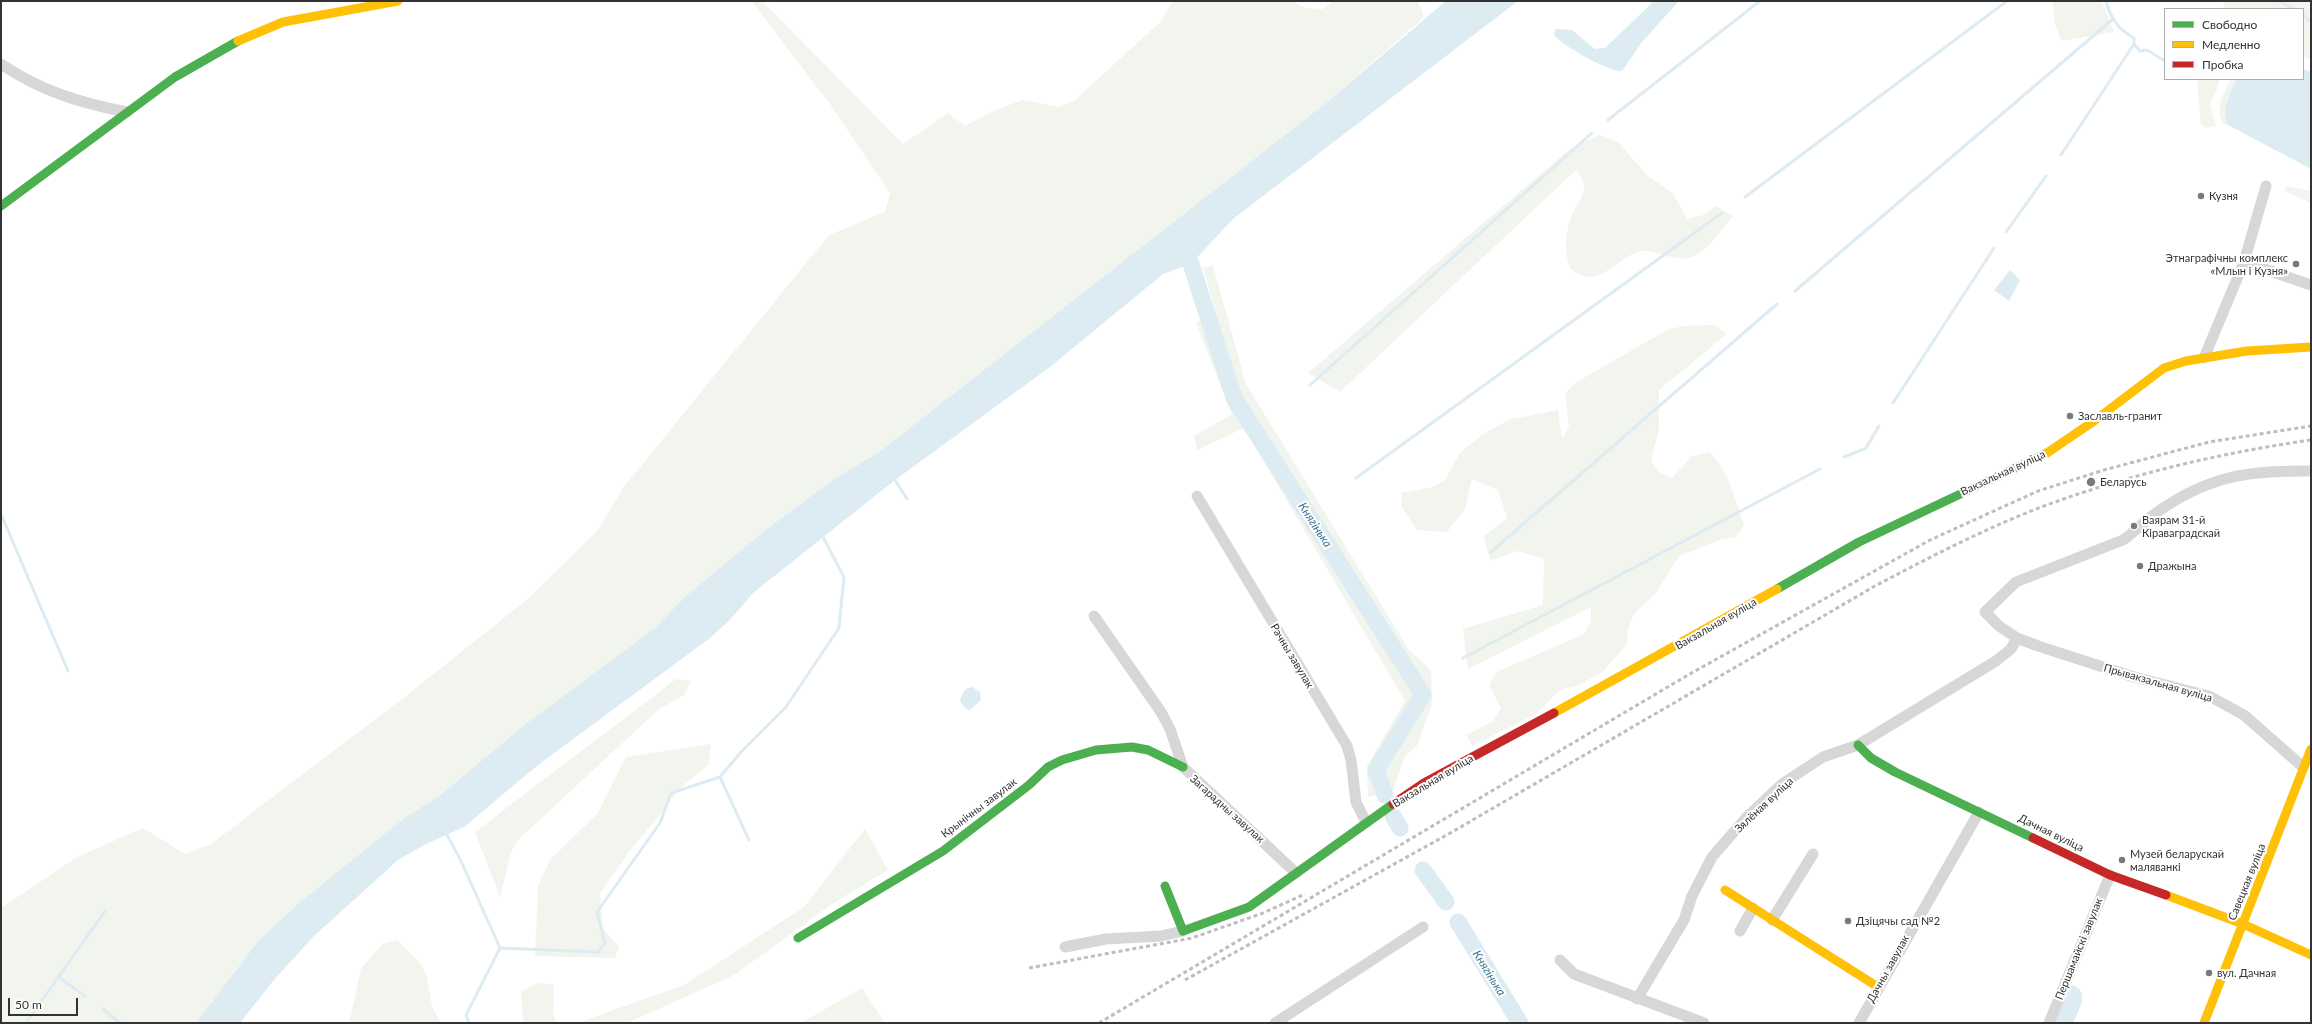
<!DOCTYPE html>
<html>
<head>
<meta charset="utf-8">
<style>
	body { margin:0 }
	#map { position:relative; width:2312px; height:1024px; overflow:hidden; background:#fff; font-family:Lato,sans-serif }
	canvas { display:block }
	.frame { position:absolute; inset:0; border:2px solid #333; pointer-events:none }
	.legend { position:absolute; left:2164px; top:8px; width:140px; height:72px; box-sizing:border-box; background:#fff; border:1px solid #adadad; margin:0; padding:5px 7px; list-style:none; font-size:12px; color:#333 }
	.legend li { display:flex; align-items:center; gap:8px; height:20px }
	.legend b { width:20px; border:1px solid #adadad }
	.scale { position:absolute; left:8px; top:998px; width:70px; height:18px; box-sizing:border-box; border:2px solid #333; border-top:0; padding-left:5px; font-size:12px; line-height:14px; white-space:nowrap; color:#333; -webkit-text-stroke:3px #fff; paint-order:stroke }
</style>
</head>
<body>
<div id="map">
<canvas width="2312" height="1024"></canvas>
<div class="frame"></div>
<ul class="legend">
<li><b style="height:5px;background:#4caf50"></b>Свободно</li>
<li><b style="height:5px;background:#ffc107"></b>Медленно</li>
<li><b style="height:5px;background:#c62828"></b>Пробка</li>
</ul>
<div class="scale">50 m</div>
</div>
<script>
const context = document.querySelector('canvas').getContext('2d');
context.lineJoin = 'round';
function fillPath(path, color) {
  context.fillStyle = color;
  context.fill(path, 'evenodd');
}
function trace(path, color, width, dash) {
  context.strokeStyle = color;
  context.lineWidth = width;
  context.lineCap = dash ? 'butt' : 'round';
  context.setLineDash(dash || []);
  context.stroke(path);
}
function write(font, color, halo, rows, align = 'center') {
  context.font = font + ' Lato,sans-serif';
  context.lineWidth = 4;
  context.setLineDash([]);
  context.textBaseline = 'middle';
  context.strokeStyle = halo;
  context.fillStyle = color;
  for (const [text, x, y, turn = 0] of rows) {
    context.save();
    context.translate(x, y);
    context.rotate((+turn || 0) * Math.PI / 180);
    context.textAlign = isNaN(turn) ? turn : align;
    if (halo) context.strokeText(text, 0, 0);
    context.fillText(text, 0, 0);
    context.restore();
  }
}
const green = new Path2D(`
	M748,1h14l141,143 45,-31 17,13 26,-14 31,-12 37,7 16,-7 85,-78 13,-21h120l12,7 18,1 10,-8h84l6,12v5l-97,85 -447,349 -49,30 -62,46 -82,68 -32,33 -126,93 -89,74 -36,23 -104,84 -40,37 -63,83h-195v-115l76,-51 66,-29 42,26 26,-10 191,-145 126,-100 70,-69 25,-42 206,-253 56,-23 5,-19 -60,-89 -77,-101z
	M2053,1h49l12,31 -53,9 -7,-21z
	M2225,1h81l5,3v56l-8,-4v-47h-80z
	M2197,79h23l-10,26 6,21 -9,2 -6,-3z
	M2231,79h6l-11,25 2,21 -5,-1c-8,-17 0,-30 8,-45z
	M1600,135l18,7 30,34 25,17 14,26 16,-4 13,-9 17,10c-12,13 -24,35 -41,41 -20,7 -37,-12 -57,-4 -16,6 -32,28 -52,23 -4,-1 -9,-5 -13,-8 -5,-14 -5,-30 -1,-45 6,-22 26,-31 7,-53l-236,222 -32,-19 263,-225z
	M2286,186l25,5v12l-26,-12z
	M1213,266l33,118 163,266 22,20 1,34 -15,42 -12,10 -12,34 -25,7 -1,-31 38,-65 -161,-273 -47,22 -3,-14 38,-22 -36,-91 19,-13 -12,-42z
	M1714,325l13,9 -68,56v39l-8,31 8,12 13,6 20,-22 17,-4c20,19 26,47 35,73l-8,12 -14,2 -43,17 -24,38 -21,20 -6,15 -1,15 -24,28 -26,14 -16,3 -25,25 -64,32 -5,-11 26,-14 8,-13 -12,-23 8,-13 87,-38 7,-13v-14l-123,62 -5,-40 80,-24 1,-46 -27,-8 -27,10 -6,-25 23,-18 -9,-28 -26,-11 -7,30 -18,23 -30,-2 -16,-24 1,-13 30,-6 13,-7 15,-27 23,-19 28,-15 47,-9 4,29 7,-13 -4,-32 10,-11 92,-53 16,-4z
	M676,679l15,2 -7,14 -26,15 -139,129 -8,13 -11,45 -25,-65z
	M711,744l-2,20 -31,26 -20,27 -27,32 -31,44 3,35 16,19 -4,11 -80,-2 3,-70 12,-26 48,-47 28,-56z
	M865,829l23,41 -56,34 -98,71 -107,48h-50l107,-38 120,-78z
	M397,940l23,23 7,13 5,31 9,16h-92l12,-54 21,-25z
	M539,983l15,2 -1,30 4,8h-34l-2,-32z
	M862,988l23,35h-84z`);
const water = new Path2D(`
	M1446,1h72l-285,218 -42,45 -28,10 -113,93 -155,113 -142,113 -23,27 -20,18 -172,127 -74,62 -40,18 -26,15 -84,76 -41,45 -33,42h-44l63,-83 40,-37 104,-84 36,-23 89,-74 126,-93 32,-33 82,-68 62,-46 49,-30 447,-349z
	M1654,1h25l-37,41 -20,29c-10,2 -64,-27 -68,-37l2,-5 16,1 23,19 10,-1z
	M2303,69l8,3v97l-83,-44c-7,-16 2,-32 9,-46h66z
	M2010,270l10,10 -11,21 -15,-11z
	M972,687l8,5 1,8 -11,10 -4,-1 -6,-8c2,-8 5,-13 12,-14z
	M2072,985c19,6 7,25 1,38h-20z`);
const stream = new Path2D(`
	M2106,1c5,18 12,28 28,37v6l6,7 7,-1 18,11
	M2280,1l13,8
	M2303,15l8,7
	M1608,120l152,-119
	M2061,155l73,-111
	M1745,197l262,-196
	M2006,232l40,-56
	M1795,291l318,-272
	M1310,385l282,-252
	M1893,403l101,-155
	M1844,457l22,-9 13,-22
	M1356,478l366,-265
	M895,480l12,19
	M1,514l67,157
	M1491,552l286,-248
	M1463,658l357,-189
	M446,833l15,28 39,87 -34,67 3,8
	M749,840l-29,-63 21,-25 45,-45 53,-79 5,-51 -21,-40
	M500,948l98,4 7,-9 -8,-31 63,-89 11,-30 49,-16
	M60,978l25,18
	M103,1009l17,14
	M26,1023l79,-112`);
const river = new Path2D(`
	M1180,244l11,20 43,134 189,297 -47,75 9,25
	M1393,816l7,12
	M1423,870l23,32
	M1458,922l62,101`);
const street = new Path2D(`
	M1,64c40,27 79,39 126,48
	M2244,262l67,23
	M2204,358l40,-96 22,-76
	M1197,496l150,250 4,14 5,42 10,20
	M1094,616l67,96 9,17 13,38 113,106
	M2303,767l-59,-52 -35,-19 -75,-19 -96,-31 -21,-8 -18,-12 -14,-14 31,-30 107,-42c12,-8 21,-19 33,-27 52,-37 92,-43 155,-42
	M1772,920l41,-66
	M1740,931l13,-23
	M1065,947l41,-8 55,-3 22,-5
	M1560,960l14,14 130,49
	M1637,999l47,-79 8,-24 20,-39 34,-39 36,-34 41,-27 35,-12 138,-84 15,-12 6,-11
	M1275,1023l148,-96
	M1859,1023l120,-211
	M2049,1023l61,-148`);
const fast = new Path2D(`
	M1,206l174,-129 63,-36
	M1777,589l82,-47 188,-89
	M1858,745l13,13 24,14 138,66
	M1165,886l18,45 66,-24 144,-103
	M798,938l145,-87 86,-66 19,-18 14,-7 34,-10 36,-3 16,3 35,17`);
const slow = new Path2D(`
	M238,41l45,-19 115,-21
	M2047,453l47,-32 70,-53 22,-7 61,-10 64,-4
	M1554,713l223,-124
	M1725,890l153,97
	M2166,895l77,29 68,31
	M2204,1023l107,-274`);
const jam = new Path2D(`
	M1393,804l31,-21 130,-70
	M2033,838l77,37 56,20`);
const rail = new Path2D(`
	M1029,968l163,-30 71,-25 42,-19
	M1185,980l267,-148 423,-246c55,-29 111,-58 169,-80 87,-32 176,-53 267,-66
	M1099,1023l589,-348 242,-135 108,-49 66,-21 105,-28 102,-16`);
const markers = [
	[2201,196,4,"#7a7a7a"],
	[2296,264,4,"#7a7a7a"],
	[2070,416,4,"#7a7a7a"],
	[2091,482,5,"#7a7a7a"],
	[2134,526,4,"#7a7a7a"],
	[2140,566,4,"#7a7a7a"],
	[2122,860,4,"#7a7a7a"],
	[1848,921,4,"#7a7a7a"],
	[2209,973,4,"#7a7a7a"]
];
const poiNames = [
	["Кузня",2209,196],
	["Этнаграфічны комплекс",2288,258,"right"],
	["«Млын і Кузня»",2288,271,"right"],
	["Заславль-гранит",2078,416],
	["Беларусь",2100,482],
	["Ваярам 31-й",2142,520],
	["Кіраваградскай",2142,533],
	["Дражына",2148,566],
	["Музей беларускай",2130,854],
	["маляванкі",2130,867],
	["Дзіцячы сад №2",1856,921],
	["вул. Дачная",2217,973]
];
const streetNames = [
	["Вакзальная вуліца",2003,473,-25],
	["Вакзальная вуліца",1716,624,-30],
	["Рачны завулак",1292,656,59],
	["Прывакзальная вуліца",2158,683,16],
	["Вакзальная вуліца",1433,781,-31],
	["Зялёная вуліца",1764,805,-43],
	["Крынічны завулак",979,808,-37],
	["Загарадны завулак",1227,809,42],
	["Дачная вуліца",2051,833,26],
	["Савецкая вуліца",2247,882,-68],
	["Першамайскі завулак",2079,949,-68],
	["Дачны завулак",1888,969,-61]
];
const waterNames = [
	["Княгінька",1315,525,57],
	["Княгінька",1489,973,58]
];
fillPath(green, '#f1f5ed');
fillPath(water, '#ddebf3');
trace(stream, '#ddebf3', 3);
trace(river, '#ddebf3', 17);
trace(street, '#d7d7d7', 11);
trace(fast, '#4caf50', 9);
trace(slow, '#ffc107', 9);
trace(jam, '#c62828', 9);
trace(rail, '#bebebe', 3, [4, 3]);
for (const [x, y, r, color] of markers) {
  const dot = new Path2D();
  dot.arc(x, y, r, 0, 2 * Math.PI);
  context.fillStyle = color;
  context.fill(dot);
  trace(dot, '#fff', 1.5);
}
write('11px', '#333', '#fff', poiNames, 'left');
write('11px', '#333', '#fff', streetNames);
write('italic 12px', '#3f7597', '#fff', waterNames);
</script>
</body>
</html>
